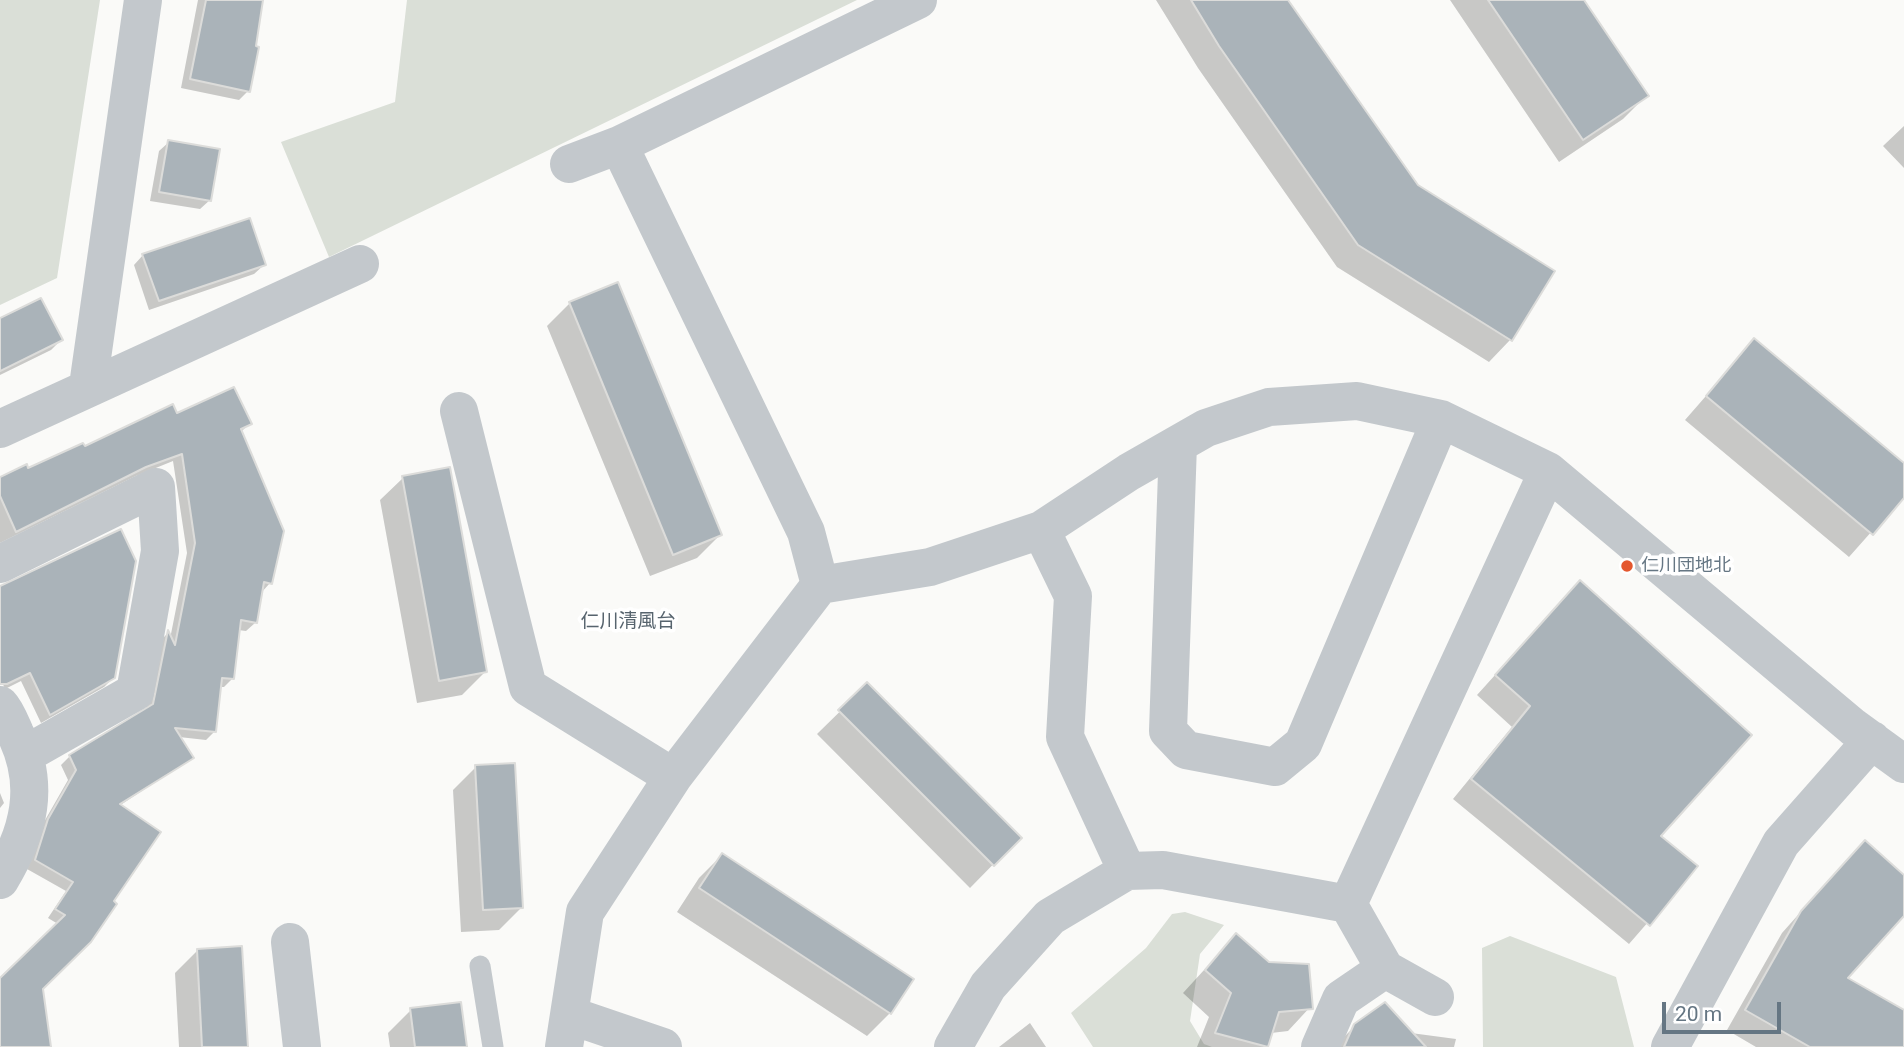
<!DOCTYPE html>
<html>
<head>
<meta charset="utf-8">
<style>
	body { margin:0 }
	#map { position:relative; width:1904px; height:1047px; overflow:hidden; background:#fafaf8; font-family:Roboto,sans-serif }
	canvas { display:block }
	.scale { position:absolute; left:1662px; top:1002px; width:119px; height:32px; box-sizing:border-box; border:4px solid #657683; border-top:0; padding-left:9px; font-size:21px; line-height:24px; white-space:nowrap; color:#657683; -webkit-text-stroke:5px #fff; paint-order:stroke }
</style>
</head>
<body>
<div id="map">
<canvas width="1904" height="1047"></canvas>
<div class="scale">20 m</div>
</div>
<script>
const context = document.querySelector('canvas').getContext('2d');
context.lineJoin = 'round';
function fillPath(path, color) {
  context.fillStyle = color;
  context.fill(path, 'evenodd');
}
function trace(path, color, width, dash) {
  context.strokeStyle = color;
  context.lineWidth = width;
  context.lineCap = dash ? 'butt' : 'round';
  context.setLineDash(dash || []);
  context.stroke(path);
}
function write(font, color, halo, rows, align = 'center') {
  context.font = font + ' Roboto,"Noto Sans JP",sans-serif';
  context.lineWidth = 7;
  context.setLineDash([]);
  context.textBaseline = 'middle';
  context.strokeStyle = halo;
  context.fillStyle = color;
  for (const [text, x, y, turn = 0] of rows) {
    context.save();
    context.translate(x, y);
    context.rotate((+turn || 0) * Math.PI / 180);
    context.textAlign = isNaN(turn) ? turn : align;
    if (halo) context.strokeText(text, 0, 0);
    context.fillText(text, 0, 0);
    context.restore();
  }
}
const green = new Path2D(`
	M0,0h100l-43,278 -57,27z
	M407,0h450l-528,257 -48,-115 114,-40z
	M1185,912l39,13 -24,29 -10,67 14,23 8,3h-119l-22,-34 75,-65 26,-34z
	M1510,936l106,41 18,70h-151l-1,-99z`);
const shadow = new Path2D(`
	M198,0h63l-13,91 -9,9 -58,-12z
	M1156,0h130l131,186 136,85 -43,69 -21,22 -152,-95 -139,-199z
	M1450,0h132l64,96 -23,23 -64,43z
	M1904,126v42l-21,-22z
	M169,142l41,58 -10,9 -50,-8 9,-50z
	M143,255l121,10 -10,9 -105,36 -15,-45z
	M570,303l150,232 -23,23 -47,18 -103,-250z
	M0,320l61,20 -10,10 -51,25z
	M1754,341l150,124v30l-55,62 -164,-137z
	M176,415l73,9 -8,8 29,151 -9,10 -6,30 -9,8 -8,-1 -6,49 -8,8h-4l-5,44 -9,9 -27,-3 13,21 -73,48 -80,184 10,57h-49v-67l58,-56 -10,-6 18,-27 -39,-22 13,-40 28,-49 -7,-15 9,-9 75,-45 15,-70 8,-8 2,6 17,-86 -14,-92 -37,15 -136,67v-66l27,-6z
	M403,478l82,194 -23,23 -45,8 -37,-203z
	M0,587l114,90 -10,10 -63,36 -20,-42 -16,8 -5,-12z
	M1561,602l98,234 37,31 -67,77 -176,-145 59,-72 -35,-32z
	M867,685l152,153 -49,50 -153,-154z
	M476,767l46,140 -23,23 -38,2 -8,-142z
	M0,793l4,10 -4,5z
	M722,855l190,124 -22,34 -23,23 -190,-124 22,-34z
	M1845,862l59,15v36l-59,66 59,33v35h-148l-29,-17 55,-97z
	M1236,935l32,29 40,1 5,39 -25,27 -17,2 -5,14h-69l12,-30 -26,-24z
	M198,950l48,97h-67l-4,-74z
	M411,1010l54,37h-75l-2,-14z
	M1030,1023l16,24h-47z
	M1355,1026l56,7 45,6 -2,8h-120z`);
const building = new Path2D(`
	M206,0h57l-7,46 3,1 -9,45 -60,-13z
	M1191,0h97l130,185 137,86 -43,70 -154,-96 -139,-199z
	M1488,0h96l65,96 -66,44z
	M168,140l52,9 -9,52 -52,-9z
	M250,218l16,47 -107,36 -17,-47z
	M618,282l104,253 -49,20 -104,-253z
	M41,298l22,42 -63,31v-53z
	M1754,338l150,125v35l-31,37 -167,-139z
	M234,387l18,37 -11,5 43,102 -12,53 -8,-2 -7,41 -16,-3 -7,59 -12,-1 -6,54 -41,-4 19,30 -74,46 41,28 -47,69 3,3 -26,38 -48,47 8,58h-51v-69l65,-63 -10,-6 18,-27 -38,-22 13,-41 28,-49 -7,-15 84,-51 15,-74 7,15 20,-102 -13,-89 -36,13 -130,65 -16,-36v-19l27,-13 1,4 55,-25 2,3 88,-42 4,9z
	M450,467l37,205 -48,9 -37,-205z
	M121,529l15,32 -21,117 -65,37 -20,-42 -23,11h-7v-98z
	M1580,580l172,155 -91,101 37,30 -48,60 -179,-147 59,-73 -35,-31z
	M867,682l155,156 -28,28 -156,-156z
	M515,763l8,145 -40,2 -8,-145z
	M1865,840l39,35v41l-56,62 56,32v37h-94l-65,-37 56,-99z
	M722,853l192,126 -23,35 -192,-126z
	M1236,933l33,29 40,2 4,45 -34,3 -11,35 -53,-14 16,-40 -26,-23z
	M242,946l6,101h-46l-5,-98z
	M461,1002l6,45h-52l-5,-39z
	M1385,1002l41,45h-82l10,-23z`);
const lane = new Path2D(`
	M480,966l13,81`);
const street = new Path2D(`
	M619,145l187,387 14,53
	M569,164l50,-19 299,-145
	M88,386l55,-386
	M459,411l69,276 145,90
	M0,429l360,-165
	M1178,444l-10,287 18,19 89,17 28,-23 138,-325
	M1041,530l32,66 -8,141 62,134
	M0,564l156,-77 4,64 -25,141 -109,62
	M0,705c6,6 11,19 15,28 26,52 14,99 -15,147
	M290,942l12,105
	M1385,969l50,28
	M569,1015l94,32
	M564,1047l21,-135 88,-135 147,-192 110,-18 111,-37 88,-58 77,-44 63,-21 88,-6 84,18 107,52 305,256 51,37
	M953,1047l35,-61 62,-69 77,-46 36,-1 185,34 200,-433
	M1320,1047l21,-48 44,-30 -37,-65
	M1670,1047l111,-204 91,-103`);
const markers = [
	[1627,566,7,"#e4572e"]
];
const poiNames = [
	["仁川団地北",1641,566]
];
const neighbourhoodNames = [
	["仁川清風台",628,622]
];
fillPath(green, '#dadfd7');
fillPath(shadow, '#0003');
fillPath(building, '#aab3b9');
trace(building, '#dcdcda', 2);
trace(lane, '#c3c8cc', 21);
trace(street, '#c3c8cc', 38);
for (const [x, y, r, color] of markers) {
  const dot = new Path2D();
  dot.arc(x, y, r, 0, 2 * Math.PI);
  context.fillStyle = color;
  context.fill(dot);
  trace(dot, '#fff', 2.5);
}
write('18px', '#657683', '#fff', poiNames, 'left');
write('19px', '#57646e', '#fff', neighbourhoodNames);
</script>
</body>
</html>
